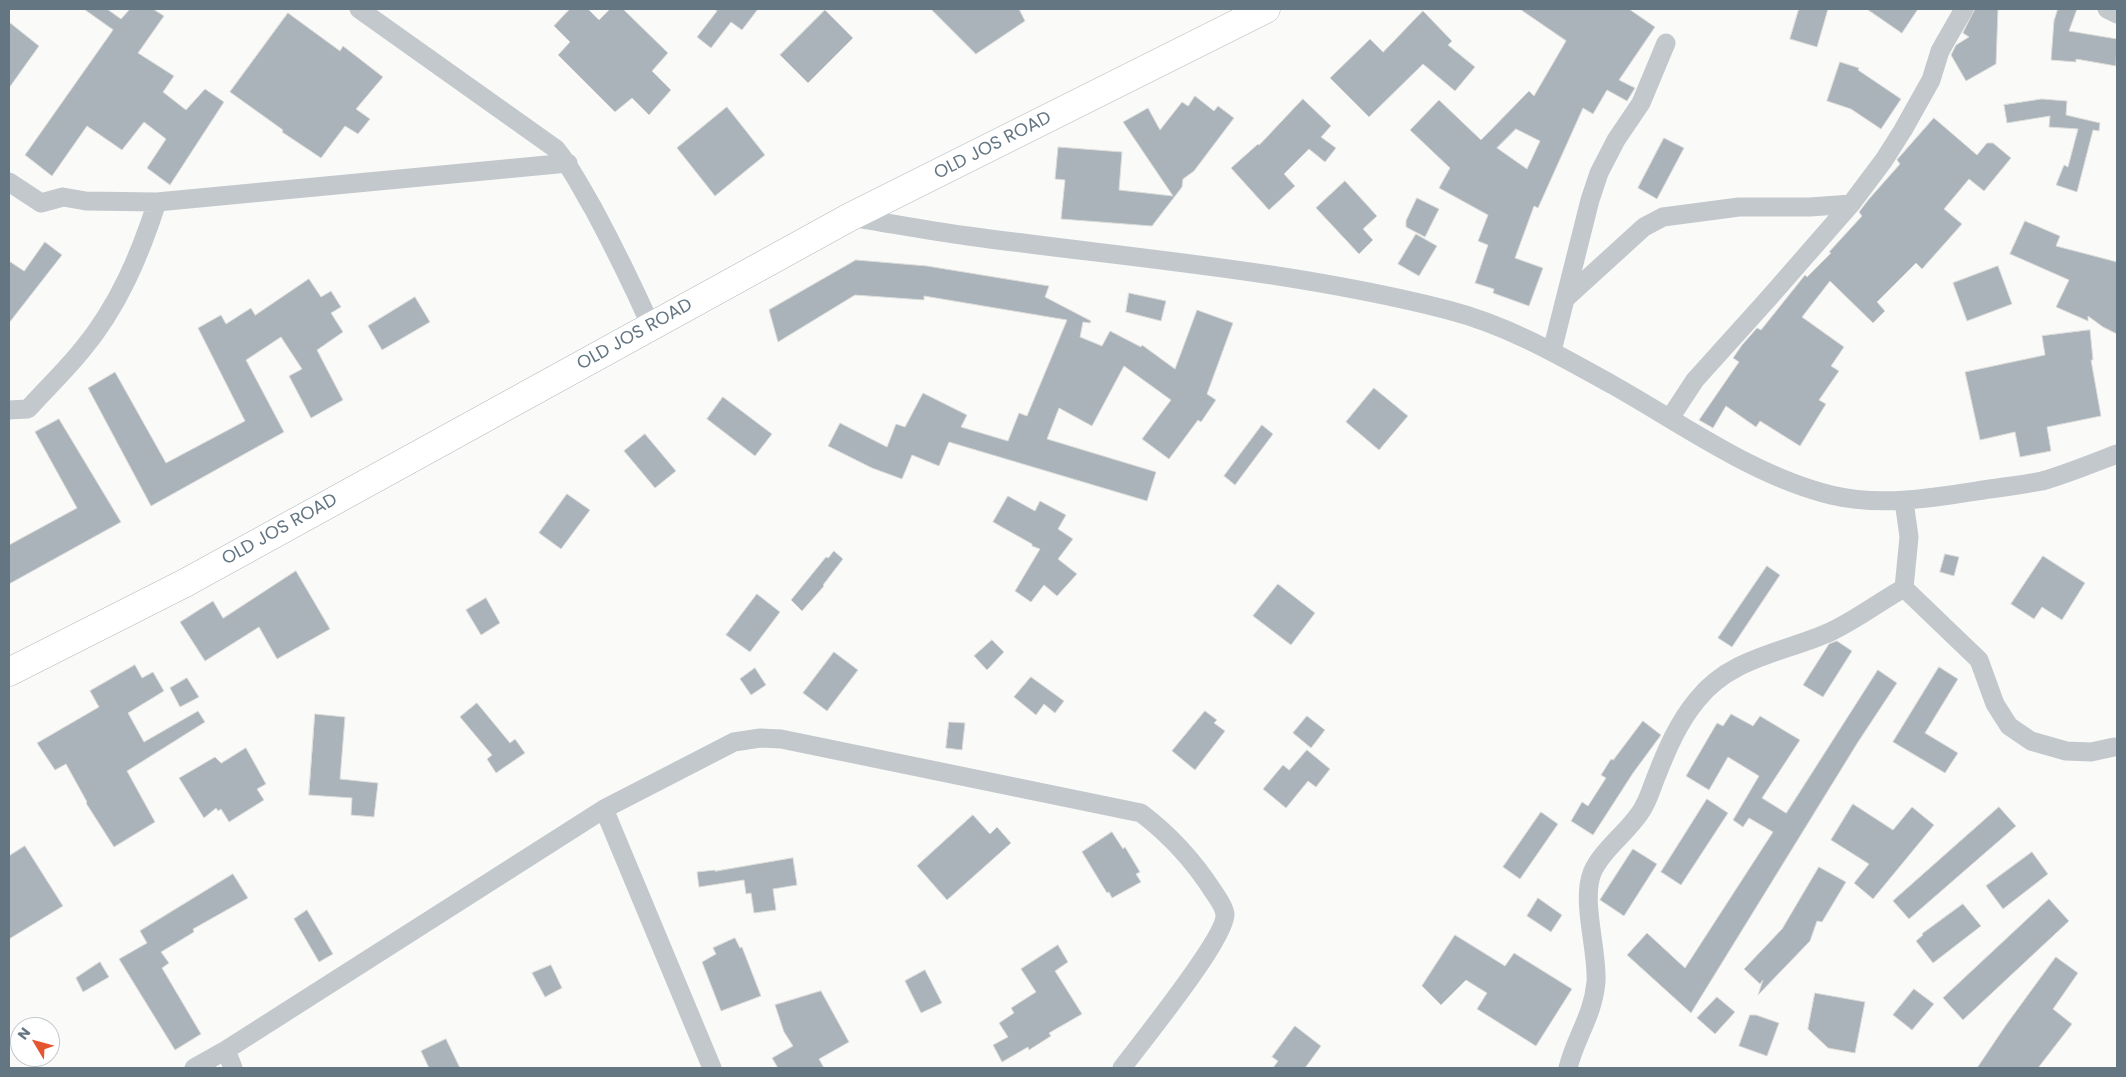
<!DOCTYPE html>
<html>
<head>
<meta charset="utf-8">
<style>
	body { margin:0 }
	#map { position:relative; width:2126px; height:1077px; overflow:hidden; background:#fafaf8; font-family:Poppins,sans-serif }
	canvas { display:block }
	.frame { position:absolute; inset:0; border:10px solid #657683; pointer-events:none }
	.north { position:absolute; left:10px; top:1017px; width:50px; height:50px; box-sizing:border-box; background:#fff; border:1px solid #c1c8cd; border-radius:50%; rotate:307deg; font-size:14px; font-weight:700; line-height:20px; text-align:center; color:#657683 }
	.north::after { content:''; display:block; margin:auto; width:18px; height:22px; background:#e4572e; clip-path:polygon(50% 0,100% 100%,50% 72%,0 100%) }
</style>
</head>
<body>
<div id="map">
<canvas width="2126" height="1077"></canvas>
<div class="frame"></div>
<div class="north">N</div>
</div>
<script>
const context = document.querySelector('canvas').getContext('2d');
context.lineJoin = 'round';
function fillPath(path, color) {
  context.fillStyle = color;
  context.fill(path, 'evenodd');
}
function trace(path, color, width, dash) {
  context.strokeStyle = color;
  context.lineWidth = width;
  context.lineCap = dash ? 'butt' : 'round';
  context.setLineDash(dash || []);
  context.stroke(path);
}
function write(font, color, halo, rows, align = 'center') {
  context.font = font + ' Poppins,sans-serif';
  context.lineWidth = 5;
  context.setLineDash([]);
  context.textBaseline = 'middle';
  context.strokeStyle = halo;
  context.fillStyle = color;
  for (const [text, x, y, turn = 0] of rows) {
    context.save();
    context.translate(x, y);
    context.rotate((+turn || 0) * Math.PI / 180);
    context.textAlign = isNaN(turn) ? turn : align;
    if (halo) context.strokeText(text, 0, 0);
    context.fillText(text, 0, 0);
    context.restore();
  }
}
const building = new Path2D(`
	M84,9h23l14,10 9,-10h23l11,7 -26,37 36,23 -11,16 23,18 19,-21 19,13 -54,83 -23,-17 19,-29 -22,-17 -22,28 -35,-24 -35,50 -27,-21 88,-125z
	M570,9h18l11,11 11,-11h13l45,44 -16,18 19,19 -22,25 -17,-17 -17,14 -57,-57 12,-13 -16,-16z
	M714,9h44l-16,21 -11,-8 -20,26 -14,-11 20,-26z
	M931,9h88l6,12 -49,33z
	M1520,9h109l26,18 -36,53 16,8 -8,13 -20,-11 -14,24 -10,-6 -45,100 -4,-2 -19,52 28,10 -14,38 -36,-13 1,-4 -19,-6 13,-38 -10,-4 10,-26 -49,-27 11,-20 -40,-38 29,-30 42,40 48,-49 5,5 32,-55zM1516,129l24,12 -13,28 -30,-21z
	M1799,9h29l-11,38 -27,-8z
	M1867,9h51l-16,24z
	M1975,9h23l-2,55 -30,17 -15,-26 5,-10 13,-8 -6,-4z
	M2058,9h19l-8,22 48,8 -1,27 -40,-7v3l-25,-2 3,-39z
	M825,10l28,28 -45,45 -28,-28z
	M1423,11l29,30 -4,4 27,22 -20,24 -32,-27 -54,53 -39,-39 40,-39 13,13z
	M288,13l52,38 3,-5 40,31 -27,32 14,10 -12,15 -13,-8 -24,32 -39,-26 1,-2 -53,-38z
	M9,22l30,24 -30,42z
	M1840,62l19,6 -1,2 43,29 -20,30 -30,-20 -24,-8z
	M1195,96l19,15 4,-5 16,12 -40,53 -11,8 -1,8 -30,39 -91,-7 4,-39 -10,-1 3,-32 64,5 -3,38 54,6 -50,-74 25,-14 12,22 22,-28 6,4z
	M1303,99l28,27 -10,11 15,11 -11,14 -16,-13 -25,25 11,12 -26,24 -38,-42 27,-24 1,1z
	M2042,99l25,2 -1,14 34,8 -1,8 -6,-1 -16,62 -21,-7 8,-20 4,2 10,-38 -29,-2 1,-11 -43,7 -3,-18z
	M727,107l38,48 -50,41 -38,-48z
	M1934,118l43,37 10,-12h6l18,15 -27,33 -15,-12 -25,30 18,15 -40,45 -6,-6 -39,39 8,9 -12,12 -43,-42 -28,36 42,30 -13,19 8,5 -20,29 7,4 -26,42 -40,-25 -4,6 -30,-21 -13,22 -14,-8 40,-58 -6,-4 9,-13 15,-17 4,2 44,-55 2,2 24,-24 -2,-1 33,-36 -3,-4 10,-13 31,-35 -3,-4z
	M1664,138l20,10 -27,51 -19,-11z
	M1345,181l32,35 -14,13 10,11 -14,14 -43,-46z
	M1417,198l22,11 -14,28 -19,-10v-6z
	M2025,221l35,15 -4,10 61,16v72l-14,-7 -15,-11v5l-32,-14 13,-27 -59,-26z
	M1416,234l21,12 -18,30 -21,-12z
	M45,242l17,13 -53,68v-62l15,10z
	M856,260l71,6 122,20 -4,11 46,24 -1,2 -7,-1 -3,15 22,9 8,-15 31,16 1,-2 33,24 22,-59 36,13 -26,71 9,6 -15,22 -3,-2 -29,39 -27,-20 29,-39 -47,-34 -32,60 -33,-18 -12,31 109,33 -9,29 -198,-59 -10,24 -27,-11 -10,24 -30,-11 -44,-22 12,-23 47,24 9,-23 9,3 18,-34 44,22 -6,12 47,14 11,-28 8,3 40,-96 -143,-24v4l-69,-5 -77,47 -9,-32z
	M1998,266l14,38 -45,17 -14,-38z
	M309,279l12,18 10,-6 10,16 -10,6 12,19 -26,18 26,50 -32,18 -22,-42 13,-7 -21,-32 -35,23 38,72 -133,74 -63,-118 27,-16 51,91 79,-42 -47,-93 23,-13 5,9 25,-16 4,7z
	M1129,293l37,8 -5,20 -35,-9z
	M415,297l15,25 -48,28 -14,-24z
	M2090,330l3,30h-2l10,56 -54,11 4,24 -31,6 -5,-25 -35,8 -15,-68 80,-17 -3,-19z
	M1374,388l34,28 -29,34 -33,-28z
	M723,397l49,37 -17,22 -48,-37z
	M59,419l62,103 -112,62v-39l68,-37 -42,-76z
	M1262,425l11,9 -38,51 -11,-9z
	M645,434l31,37 -21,17 -31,-37z
	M567,494l23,16 -29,39 -22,-16z
	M1008,496l27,15 5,-10 26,14 -8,14 15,10 -15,20 19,15 -20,22 -13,-11 -13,17 -16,-11 25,-42 -8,-3v-2l-39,-22z
	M834,551l9,8 -20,26 1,1 -22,25 -11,-11 35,-43 2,1z
	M1945,554l14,3 -5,19 -14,-4z
	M2043,556l42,27 -23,37 -20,-13 -8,12 -23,-15z
	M1767,566l13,9 -48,72 -14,-9z
	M296,571l34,58 -53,30 -18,-32 -54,34 -25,-39 33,-21 10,17z
	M1278,584l37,29 -24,32 -38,-29z
	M757,594l23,18 -30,40 -24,-17z
	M486,598l14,25 -19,12 -15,-25z
	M992,640l12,12 -17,18 -13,-14z
	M1837,641l15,10 -29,46 -20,-12 26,-41z
	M834,652l24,18 -31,41 -24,-18z
	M135,665l7,13 11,-6 11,19 -36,22 16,29 54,-31 7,11 -78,49 28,51 -41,25 -28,-44 1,-1 -21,-38 -11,6 -18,-27 62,-36 -9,-16z
	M1939,667l19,12 -33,54 33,20 -13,20 -52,-31z
	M755,668l11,17 -15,10 -11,-16z
	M1878,670l19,13 -39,59 -167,271 -64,-58 20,-22 38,35 88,-136 -24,-14 -6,9 -10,-7 26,-44 -31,-19 -19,33 -23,-14 31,-53 6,3 8,-12 22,12 7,-10 40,24 -38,58 24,15z
	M1031,677l33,24 -9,12 -11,-9 -8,11 -22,-18z
	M187,678l12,19 -19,10 -10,-19z
	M477,703l33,40 5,-4 10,14 -29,20 -9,-14 5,-4 -32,-38z
	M1205,711l12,9 -3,3 11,8 -30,39 -23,-19z
	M315,714l30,3 -5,62 38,4 -4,34 -23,-2 1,-17 -43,-3z
	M1307,716l18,14 -14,18 -18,-15z
	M1643,721l18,14 -28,38 -40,62 -22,-14 11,-19 6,4 18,-28 -5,-3 10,-16 2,1z
	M949,722l16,1 -3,27 -16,-2z
	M246,748l20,36 -9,5 7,11 -35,22 -8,-13 -3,2 -2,-3 -12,10 -25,-40 36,-21 6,6z
	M1307,750l23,19 -14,18 -8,-6 -22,27 -23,-19 20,-24 6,5z
	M1707,799l21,14 -47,72 -20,-13z
	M1853,804l40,26 19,-23 22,18 -61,74 -19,-16 15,-19 -38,-24z
	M1999,807l17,19 -107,93 -16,-18z
	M1541,812l17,12 -38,55 -17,-12z
	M973,815l17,19 7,-7 14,16 -64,57 -30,-34z
	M1112,832l11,17 2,-2 15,25 -4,2 5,8 -29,16 -3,-6 -2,1 -25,-41z
	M25,846l38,60 -54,33v-83z
	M1633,849l24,15 -33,52 -24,-16z
	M2032,852l16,22 -45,35 -17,-23z
	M793,858l4,27 -24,4 3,21 -22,3 -3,-20 -5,1 -2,-14 -45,7 -2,-15 18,-2v1z
	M1819,867l27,15 -24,40 -5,-1 -7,20 -52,54 5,-15 -3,4 -16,-15 38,-40z
	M233,874l15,24 -55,31 1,3 -33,20 8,11 -7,5 39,66 -26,16 -56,-91 28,-16 -7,-12z
	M1538,898l24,17 -11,17 -24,-16z
	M2049,899l20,22 -106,99 -20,-22z
	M1963,904l18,22 -48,37 -17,-22 7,-6 -1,-1z
	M307,910l26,44 -14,8 -25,-43z
	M1455,935l50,31 9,-13 58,36 -36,57 -59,-37 10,-16 -21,-13 -25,25 -19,-19z
	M735,938l5,10 2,-1 19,49 -40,15 -19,-49 14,-8 -3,-6z
	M1058,945l10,17 -13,9 27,43 -33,19 2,3 -22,14 -1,-3 -26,15 -9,-17 15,-8 -9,-14 15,-10 -3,-5 25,-16 -15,-23z
	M2056,957l22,16 -25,36 19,15 -34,44h-61l29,-43z
	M100,962l9,15 -26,15 -7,-14z
	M551,965l11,23 -17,9 -13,-24z
	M925,970l17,33 -21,10 -16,-32z
	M1914,989l20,15 -22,26 -19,-15z
	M821,991l28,51 -30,17 5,9h-46l-6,-10 21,-12 -9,-14 -9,-27z
	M1815,993l50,9 -10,51 -27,-5 -20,-19z
	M1717,997l18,15 -20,22 -18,-16z
	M1750,1015h6l23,8 -12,33 -28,-10z
	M1295,1026l26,20 -16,22h-32l5,-7 -6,-4z
	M446,1039l14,29h-31l-8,-17z`);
const street = new Path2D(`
	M359,9l197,140c15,18 25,39 37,59 21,39 40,78 58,118
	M2107,9l10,5
	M9,182l32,21 22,-6 23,4 71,1 411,-39
	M850,217c39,6 79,14 118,19 161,22 323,34 480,74 59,15 111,45 163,74 70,39 142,92 220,111 50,12 101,3 152,-5 19,-3 40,-5 59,-9 25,-7 51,-18 75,-27
	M1565,299l79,-72 19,-10 76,-10h71l41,-3
	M1552,351l38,-151 9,-27 17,-33 25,-37 25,-60
	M9,410l19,-1c18,-20 37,-38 54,-59 36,-43 58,-95 75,-148
	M1670,418l25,-38 73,-81 83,-95 33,-44 19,-30 28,-50 9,-29 24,-42
	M1904,588l75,72 16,44 14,22 22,15 35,10 25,1 23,-5
	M604,809l108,259
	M226,1050l7,18
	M194,1068l32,-18 378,-241 130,-67 26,-4 21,1 360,74c29,22 52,47 72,78 4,6 11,15 12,23 2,23 -85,130 -103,154
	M1568,1068c7,-30 25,-52 28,-86 2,-31 -15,-80 -4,-109 10,-24 39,-43 51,-65 6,-10 9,-21 13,-31 11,-28 22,-54 41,-77 34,-43 86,-47 133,-68 26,-12 49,-30 74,-44l5,-51 -5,-36`);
const secondary = new Path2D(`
	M9,672l176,-89 665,-366 416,-208`);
const streetNames = [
	["OLD JOS ROAD",993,146,-27],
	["OLD JOS ROAD",635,335,-29],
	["OLD JOS ROAD",280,530,-29]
];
fillPath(building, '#aab3b9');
trace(building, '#dcdcda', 1);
trace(secondary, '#b3babf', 29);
trace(street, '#c3c8cc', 19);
trace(secondary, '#fff', 28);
write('18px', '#657683', '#fff', streetNames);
</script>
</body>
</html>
